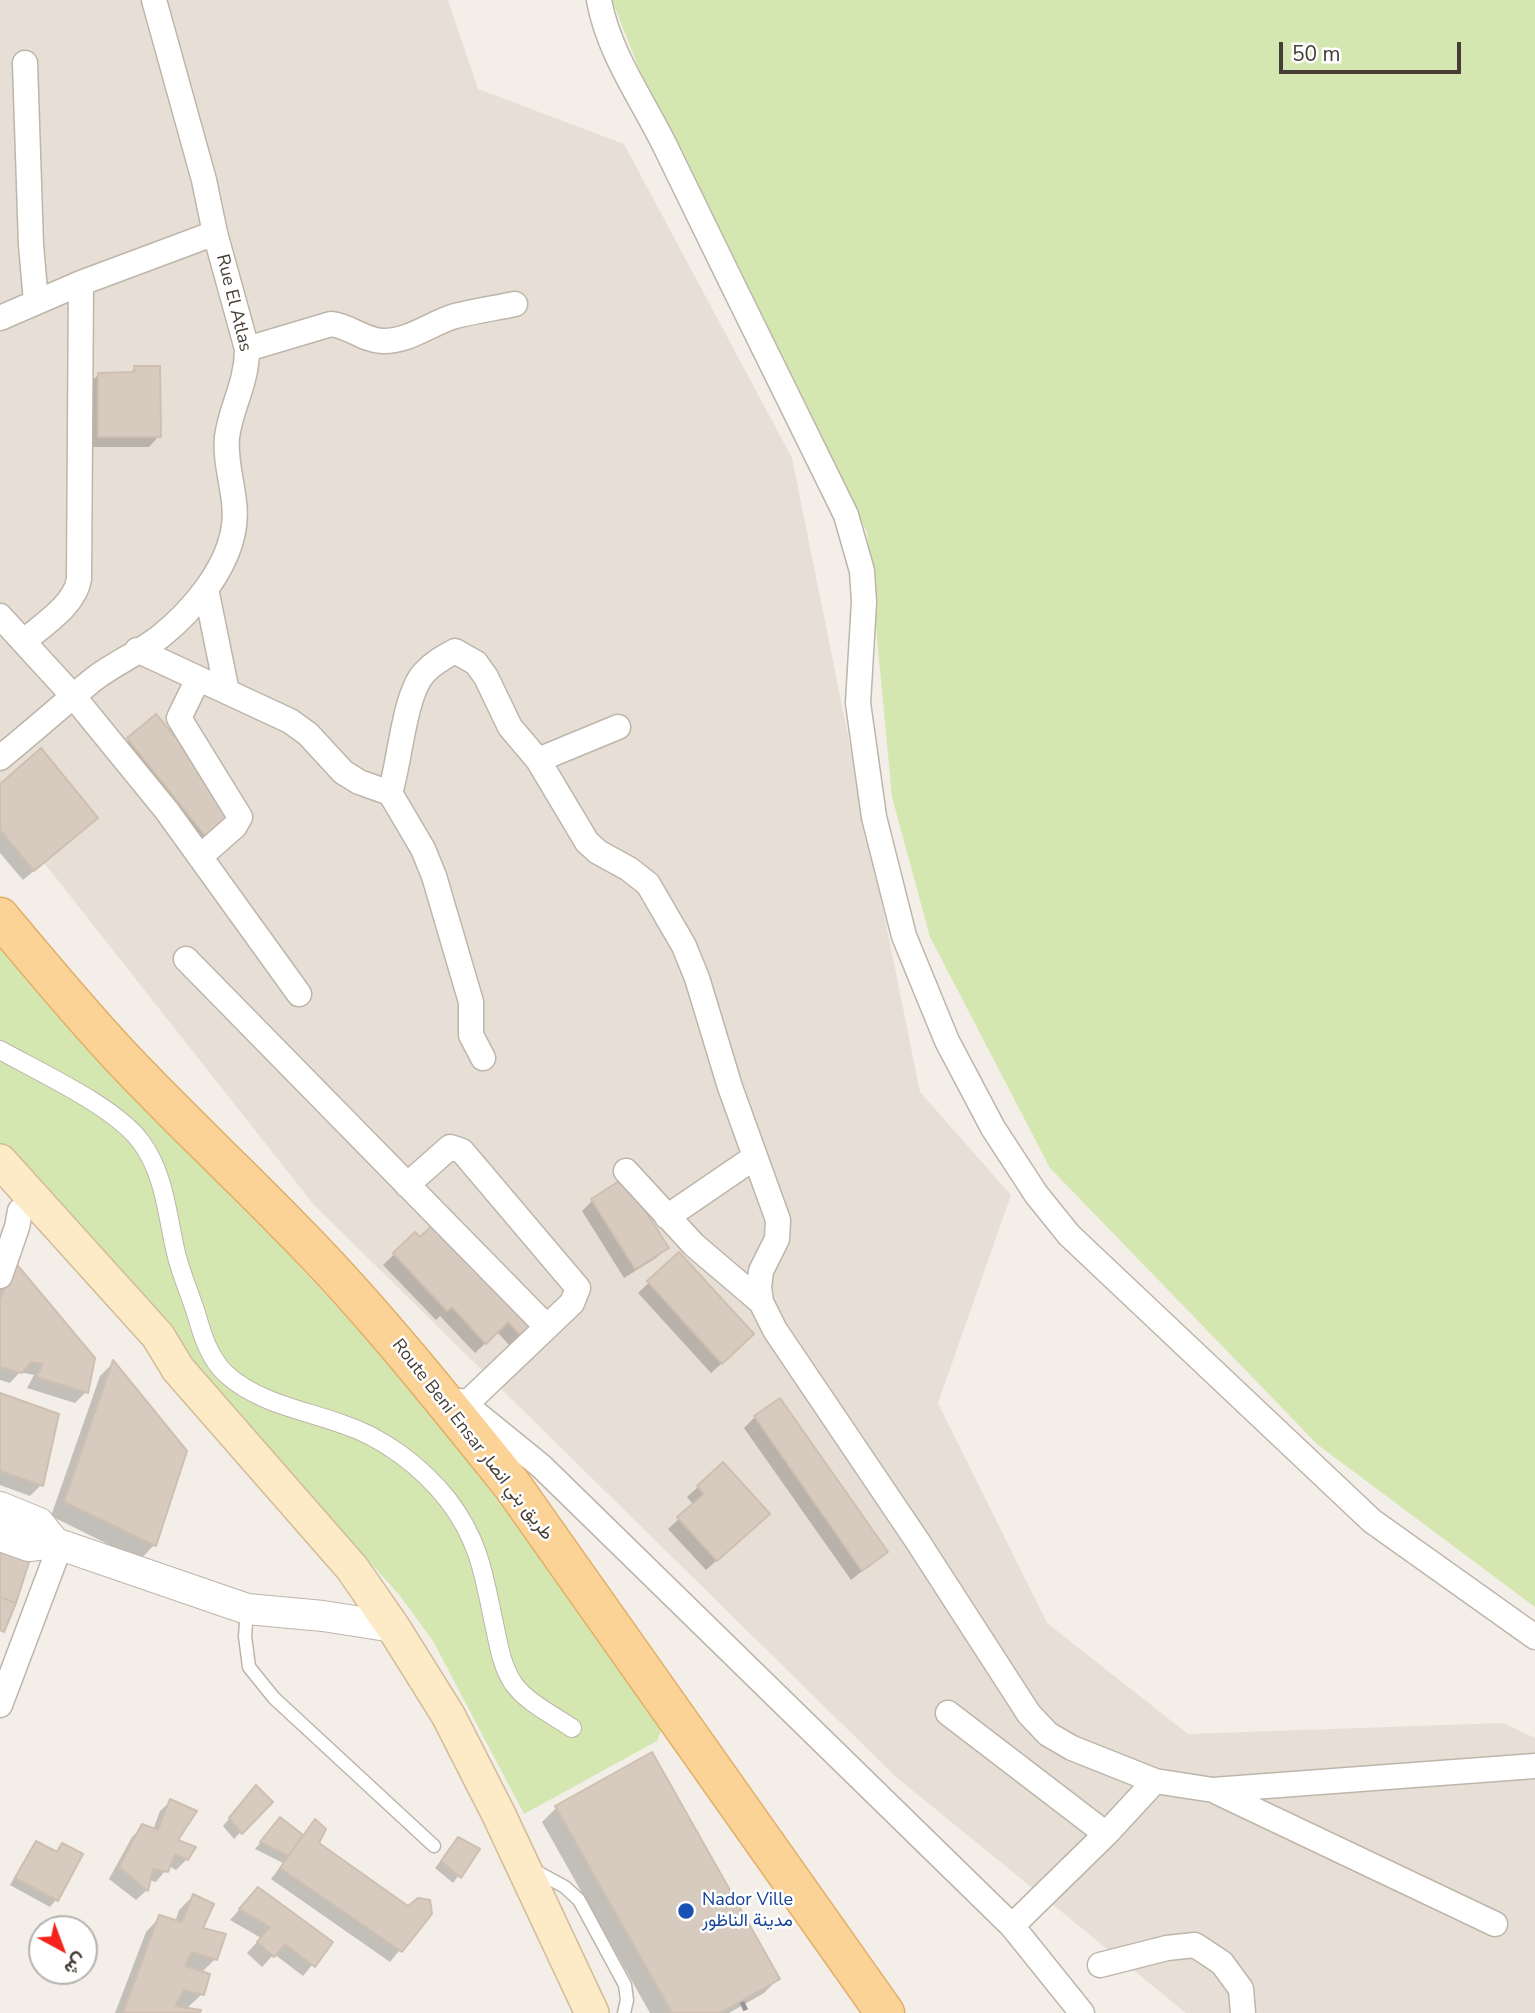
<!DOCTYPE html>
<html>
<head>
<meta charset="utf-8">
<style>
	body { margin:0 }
	#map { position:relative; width:1535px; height:2013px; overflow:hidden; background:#f3eee7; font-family:"Nunito Sans",Vazirmatn,sans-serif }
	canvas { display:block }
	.north { position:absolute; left:28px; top:1915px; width:70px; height:70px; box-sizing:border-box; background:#fff; border:2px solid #b5b2af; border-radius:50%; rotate:139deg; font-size:19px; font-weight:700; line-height:28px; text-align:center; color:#463e36 }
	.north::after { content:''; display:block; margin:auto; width:24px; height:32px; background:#f5231c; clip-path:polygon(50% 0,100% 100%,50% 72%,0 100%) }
	.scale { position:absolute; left:1279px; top:42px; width:182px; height:32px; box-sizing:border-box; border:4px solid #463e36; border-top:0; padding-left:9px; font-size:21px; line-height:24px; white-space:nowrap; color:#463e36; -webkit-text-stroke:5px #fff; paint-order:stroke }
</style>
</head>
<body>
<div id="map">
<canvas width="1535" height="2013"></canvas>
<div class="north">ش</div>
<div class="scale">50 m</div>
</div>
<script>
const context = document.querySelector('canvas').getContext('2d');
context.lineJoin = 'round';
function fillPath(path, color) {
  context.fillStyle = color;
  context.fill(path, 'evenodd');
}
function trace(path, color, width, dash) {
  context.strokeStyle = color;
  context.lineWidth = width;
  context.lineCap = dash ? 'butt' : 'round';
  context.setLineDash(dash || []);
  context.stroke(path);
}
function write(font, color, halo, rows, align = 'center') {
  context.font = font + ' "Nunito Sans",Vazirmatn,sans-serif';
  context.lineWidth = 5;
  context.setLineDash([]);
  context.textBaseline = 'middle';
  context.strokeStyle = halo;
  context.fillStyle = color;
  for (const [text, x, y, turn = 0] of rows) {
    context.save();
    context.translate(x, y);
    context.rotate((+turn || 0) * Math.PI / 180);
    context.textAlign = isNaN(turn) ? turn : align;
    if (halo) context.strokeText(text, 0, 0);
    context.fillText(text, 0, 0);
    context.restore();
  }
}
const residential = new Path2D(`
	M0,0h448l30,89 146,55 168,314 128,634 91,103 -73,208 109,220 141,111 315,-11 32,15v275h-349l-290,-236 -582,-572 -314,-398z`);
const green = new Path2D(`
	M612,0h923v1607l-217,-162 -268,-277 -120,-231 -38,-140 -25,-265 -185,-354z
	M0,941l438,476 226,306 -7,18 -133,73 -91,-173 -33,-45 -400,-451z`);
const shadow = new Path2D(`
	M135,368l24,68 -10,11h-60l-1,-62 11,-11h30z
	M156,717l77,97 -38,33 -78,-97z
	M0,785l96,33 -73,62 -23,-27z
	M592,1201l75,47 -11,10 -32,20 -42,-67z
	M415,1234l117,92 -21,21 -14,-15 -22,21 -35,-37 -4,4 -53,-55z
	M679,1254l63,91 -31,28 -73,-80z
	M4,1274l82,118 -11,11 -48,-15 7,-13 -14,-3 -10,11 -10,-3v-96z
	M113,1363l72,88 -31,94 -14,15 -89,-44 49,-140z
	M0,1395l57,20 -16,70 -11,11 -30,-11z
	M755,1417l131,135 -35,28 -107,-152z
	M723,1464l34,60 -51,46 -38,-41 26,-24 -7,-8z
	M250,1794l20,8 -36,37 -11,-13z
	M171,1801l5,40 11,18 -11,11 -7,-4 -13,16 -7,-2 -2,10 -11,10 -27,-21 23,-42 11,-11 10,4 7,-19z
	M556,1808l222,171 -14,14 -35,20h-79l-108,-191z
	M315,1822l1,22 92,64 22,5 -40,49 -119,-83 12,-16 -28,-14 19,-23 28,10z
	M36,1843l20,9 6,-7 -6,55 -6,7 -40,-22 20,-35z
	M452,1846l25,4 -24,33 -18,-15z
	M193,1896l8,33 14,30 -14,14 1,21 -16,15 12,4h-83l31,-81 14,-15 15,5 4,-12z
	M248,1900l83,42 -28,34 -29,-22 -12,13 -15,-14 14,-15 -31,-18z`);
const building = new Path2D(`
	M134,366h26l1,71h-63v-64l37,-1z
	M156,714l19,23 5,-4 6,7 -6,5 56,69 -29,24 -80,-100z
	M41,748l57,70 -64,53 -34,-41v-46z
	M624,1178l45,70 -34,21 -44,-70z
	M436,1222l99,104 -12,12 -15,-16 -22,22 -34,-37 -5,4 -54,-58 22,-21 5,5z
	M679,1252l75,82 -32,30 -75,-83z
	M14,1261l81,97 -7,35 -52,-16 7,-13 -12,-2 -9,11 -22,-6v-67z
	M113,1360l74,91 -31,95 -92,-44z
	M0,1393l59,21 -16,72 -43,-15z
	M780,1398l108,154 -26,19 -108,-155z
	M723,1462l47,52 -53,47 -40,-44 27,-23 -7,-8z
	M0,1550l29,12 -13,41 -16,-6z
	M0,1597l16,6 -12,29 -4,-2z
	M652,1752l128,227 -60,34h-48l-117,-207z
	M256,1785l17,17 -31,32 -13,-16z
	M170,1799l27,12 -19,29 18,7 -8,13 -13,-6 -7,18 -15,-3 -5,22 -29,-24 23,-43 16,6z
	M280,1817l23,18 -15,21 -28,-14z
	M315,1819l11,10 -7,14 89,63 10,-8 12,2 2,14 -30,38 -122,-84z
	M458,1837l22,12 -19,29 -20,-17z
	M36,1841l21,11 5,-9 21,11 -25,47 -43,-23z
	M258,1887l75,55 -18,25 -30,-23 -11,13 -17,-15 13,-15 -31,-18z
	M193,1894l21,10 -11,24 23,6 -9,26 -25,-8 -7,14 25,8 -6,21 -20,-5 -9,16 26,4 -1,3h-77l36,-98 23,7z`);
const service = new Path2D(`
	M247,1610l-2,26 4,31 25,31 160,148
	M532,1869l33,18 14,13 46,85 2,15 -3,13`);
const pedestrian = new Path2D(`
	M0,1050c39,22 116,57 141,92 25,34 26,76 36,115 5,19 13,37 19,56 6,21 13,45 30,61 32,29 77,36 116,50 41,13 80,43 106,76 33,43 36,78 47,128 4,19 7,38 18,55 13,19 40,32 59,45`);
const minor = new Path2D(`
	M599,0c10,55 44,100 68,150 59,122 119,243 179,365l16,56 2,31 -6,101 16,114 30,119 43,105 46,87 43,66 33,41 303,286 163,116
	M25,63l6,182 5,57
	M0,318l81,-35 134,-50
	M247,349l84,-25c19,2 32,16 51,17 27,1 49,-18 73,-25 20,-5 41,-8 60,-12
	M206,589l21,103
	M0,616l74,81 93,114 132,183
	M24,641c19,-16 51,-36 55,-62l2,-296
	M137,650l153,71 18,13 35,38 16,10 31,11 33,56 11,27 37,126v33l12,23
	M198,679l-19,39 61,99 -5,9 -35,31
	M0,758c32,-26 62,-53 94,-79 21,-16 47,-27 67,-43 31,-25 64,-64 72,-104 7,-32 -9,-62 -6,-95 4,-31 20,-53 20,-88l-32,-116 -11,-53 -50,-180
	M538,760l80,-33
	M390,793c10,-31 14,-98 34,-120 9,-10 20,-16 31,-22l21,12 10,14 24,50 28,33 49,82 11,10 31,17 19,15 36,62 13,32 33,109 48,133 -1,19 -16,32 -2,16 2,15 14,28 143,212 111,172 19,20 24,14 83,33 58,9 322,-24
	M186,959l360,367
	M626,1171l68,74 67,57
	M407,1185l43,-38 12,4 116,137 -6,15 -107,102
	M667,1217l88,-60
	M0,1276l17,-49 3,-16
	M461,1401l80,65 471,460 70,87
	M0,1705l60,-159
	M948,1713l158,121
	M1217,1792l278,132
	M1012,1926l94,-92 49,-53
	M1100,1965l67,-17 28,-3 27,18 19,26 2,24`);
const tertiary = new Path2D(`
	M0,1507l39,16 16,20
	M0,1536l29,10 26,-3 192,66 76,7 70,11`);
const secondary = new Path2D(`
	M0,1161l158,175 20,33 174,199 41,59 55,88 50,98 94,200`);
const primary = new Path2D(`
	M0,917c40,48 79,95 122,141 64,68 134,132 198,200 68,72 130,150 192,227l373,528`);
const rail = new Path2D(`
	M742,2002l5,11`);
const markers = [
	[686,1911,9,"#1a4fb4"]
];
const streetNames = [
	["Rue El Atlas",233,303,76],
	["Route Beni Ensar طريق بني انصار",472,1440,52]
];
const transitNames = [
	["Nador Ville",702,1901],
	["مدينة الناظور",702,1922]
];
fillPath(residential, '#e7dfd5');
fillPath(green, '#d5e7b0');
fillPath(shadow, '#0003');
fillPath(building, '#d7cbc0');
trace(building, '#cfbfb0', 2);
trace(service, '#beb5aa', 15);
trace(pedestrian, '#beb5aa', 20);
trace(minor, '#beb5aa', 27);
trace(tertiary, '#beb5aa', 32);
trace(secondary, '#d2bc98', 36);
trace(primary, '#e1ae67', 41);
trace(service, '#fff', 12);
trace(pedestrian, '#fff', 18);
trace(minor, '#fff', 24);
trace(tertiary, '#fff', 30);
trace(secondary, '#fdeac7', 33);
trace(primary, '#fcd397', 38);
trace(rail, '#969696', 5, [9, 9]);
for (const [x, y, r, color] of markers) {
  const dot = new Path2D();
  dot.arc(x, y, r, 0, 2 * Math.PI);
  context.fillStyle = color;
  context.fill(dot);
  trace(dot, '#fff', 2.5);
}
write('18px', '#463e36', '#fff', streetNames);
write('18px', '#164399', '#fff', transitNames, 'left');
</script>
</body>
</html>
